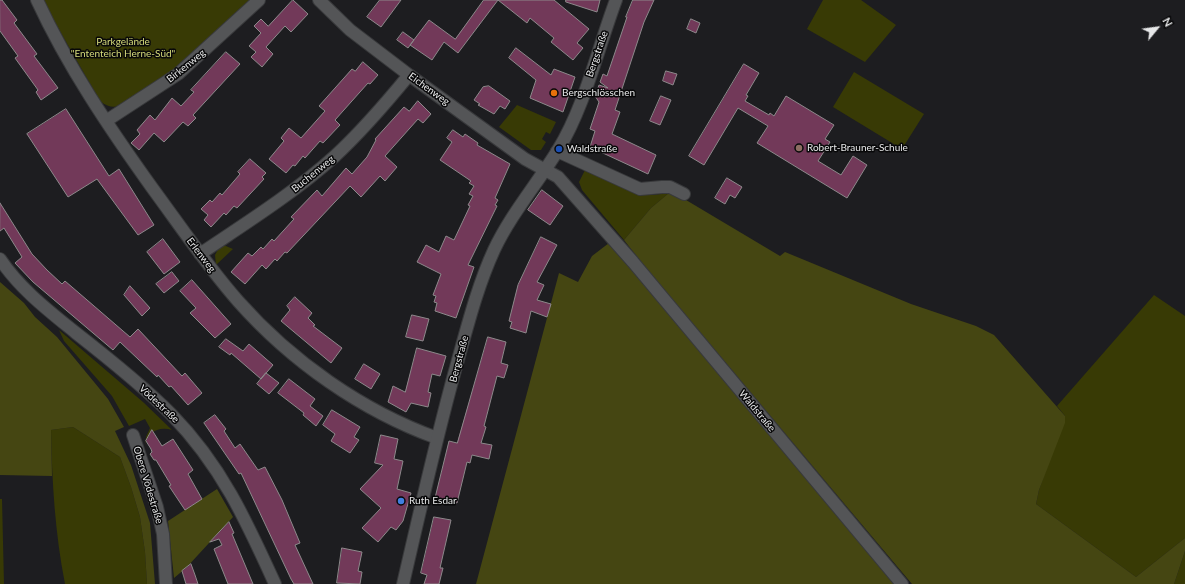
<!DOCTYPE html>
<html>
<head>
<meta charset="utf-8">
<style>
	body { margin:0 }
	#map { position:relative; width:1185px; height:584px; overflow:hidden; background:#1d1d20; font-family:Lato,sans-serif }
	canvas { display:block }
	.north { position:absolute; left:1137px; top:8px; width:40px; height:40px; -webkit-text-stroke:3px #080809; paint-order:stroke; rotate:61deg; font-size:11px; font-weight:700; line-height:16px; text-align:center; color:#e7e8e9 }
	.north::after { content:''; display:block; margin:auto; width:14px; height:18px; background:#e7e8e9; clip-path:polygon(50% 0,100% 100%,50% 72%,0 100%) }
</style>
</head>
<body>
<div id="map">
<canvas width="1185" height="584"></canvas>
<div class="north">N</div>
</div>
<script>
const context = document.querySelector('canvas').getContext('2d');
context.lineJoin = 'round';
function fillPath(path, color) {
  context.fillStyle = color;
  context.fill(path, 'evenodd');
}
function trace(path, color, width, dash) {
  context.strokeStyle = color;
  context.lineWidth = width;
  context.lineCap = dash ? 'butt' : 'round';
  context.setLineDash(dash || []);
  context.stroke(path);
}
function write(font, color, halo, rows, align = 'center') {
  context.font = font + ' Lato,sans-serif';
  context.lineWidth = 3;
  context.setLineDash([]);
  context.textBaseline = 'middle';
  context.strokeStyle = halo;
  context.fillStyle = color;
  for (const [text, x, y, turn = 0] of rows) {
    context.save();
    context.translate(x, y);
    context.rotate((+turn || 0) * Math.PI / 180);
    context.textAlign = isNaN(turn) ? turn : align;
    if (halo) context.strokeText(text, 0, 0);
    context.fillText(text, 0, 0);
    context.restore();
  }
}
const green = new Path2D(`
	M42,0h210l-83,74 -49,32c-8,2 -14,0 -20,-5z
	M823,0h38l35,25 -31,37 -58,-33z
	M854,72l70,42 -22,35 -69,-42z
	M517,105l39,17 -6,12 -4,-2 -4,7 4,3 -5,8h-10l-32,-23z
	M585,170l55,24 13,1 16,-2 -18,15 -27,32 -42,-50 -3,-8z
	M221,244l12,5 -17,16 -1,-10z
	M1154,295l31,21v222l-49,39 -100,-73 3,-14 26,-74 -8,-10z
	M59,330l84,72 29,28c-13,-4 -26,2 -27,17l1,-10 4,-9 -5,-9 -16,7 -17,-30 -48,-55z
	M73,427l47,30 11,30 9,30 5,35 2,32h-82c-10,-51 -13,-102 -14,-154z
	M0,499h2l2,85h-4z
	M1185,551v33h-11z`);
const forest = new Path2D(`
	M669,193l17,7 94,56 5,-4 126,52 65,22 18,9 71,81v7l-26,67 -3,14 100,73 49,-39v13l-11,33h-262l-263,-312 -25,-32 27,-32z
	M609,243l286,341h-419l83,-311 19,9 14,-26z
	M0,282l24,21 11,14 22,20 51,62 16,28 -9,4 16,34 19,58 5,61h-8l-2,-32 -5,-35 -9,-30 -11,-30 -47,-30 -22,3 1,46 -52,-1z
	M217,489l16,28 -47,51 -12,10 -6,-57z`);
const building = new Path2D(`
	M0,0h2l15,20 -3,3 23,31 -3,2 24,32 -17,12 -5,-8 2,-2 -23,-32 3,-2 -18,-25z
	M293,0l15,14 -17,18 -6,-6 -19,21 7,7 -11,13 -11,-10 5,-5 -7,-6 12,-13 -7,-7 7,-7 7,7z
	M380,0h21l-20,27 -14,-10z
	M484,0h70l35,29 -12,14 6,5 -10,12 -22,-18 3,-4 -24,-20 -3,5 -29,-23 -40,53 -14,-11 -12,18 -22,-15 19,-25 26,19z
	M566,0h34l-3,12 -31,-10z
	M633,0h21l-10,22 -29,88 5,2 -8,22 44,21 -8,19 -58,-27 5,-16 -5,-2 9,-27 -4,-6 4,-11 9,3 -8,-6 3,-8 4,2 20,-59h-1z
	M691,19l9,4 -4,10 -9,-4z
	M403,32l11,8 -6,8 -11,-8z
	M516,48l35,27 3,-6 21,8 -12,35 -33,-14 6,-18 -27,-22z
	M226,52l14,12 -47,51 3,3 -8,8 -5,-4 -19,20 -10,-9 -15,17 -8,-7 9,-9 -3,-4 13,-15 5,5 17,-22 9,8 13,-14 -3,-2z
	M363,62l15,13 -8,9 -2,-1 -33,37 5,5 -17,18 -3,-2 -15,17 -2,-2 -8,10 -2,-1 -7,8 -17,-14 15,-18 -3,-3 8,-10 12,10 24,-27 -6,-5 33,-37 3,2z
	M744,64l15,9 -13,22 2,1 -3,5 24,14 1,-2 4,3 12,-20 48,29 -9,14 5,3 -12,19 23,14 12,-19 14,9 -20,33 -90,-55 11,-17 -30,-18 -34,57 -15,-9z
	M666,71l11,3 -4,11 -10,-4z
	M489,86l21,15 -5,8 -5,-3 -6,8 -16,-9 2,-1 -6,-4 9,-13z
	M661,96l10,4 -11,25 -10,-4z
	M418,101l13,13 -8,9 -5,-4 -33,37 12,11 -12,14 -5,-5 -19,21 -11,-11 -63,67 -2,-1 -8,9 -2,-2 -9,10 -4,-4 -17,19 -14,-12 17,-19 4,3 9,-9 2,2 9,-10 2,2 20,-22 -3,-2 26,-27 5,6 24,-28 6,6 15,-17 9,-17 -1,-1 29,-32 5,4z
	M66,109l43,67 10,-7 35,56 -16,10 -41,-56 -29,18 -41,-63z
	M453,130l10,7 2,-3 13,9 -1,2 33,19 -15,34 3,2 -3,5 2,1 -29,59 6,2 -18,51 -21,-7 2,-8 -3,-1 2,-6 -3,-1 8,-21 -24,-12 9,-17 13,7 7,-16 8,4 16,-34 -2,-1 5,-9 -4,-2 5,-8 -5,-3 2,-2 -31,-21 12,-18 -5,-4z
	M250,159l16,14 -4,4 2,2 -27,29 -3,-2 -8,9 -2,-2 -13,14 -7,-7 4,-5 -7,-6 9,-9 2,2 8,-9 2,2 18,-21 -2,-2z
	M727,178l15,9 -7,11 -5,-3 -5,9 -10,-6z
	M542,190l21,16 -13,19 -22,-15z
	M0,203l32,51 15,16 15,14 3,-3 65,56 8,-8 44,47 3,-3 17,20 -14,12 -17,-19 -2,1 -11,-12 -1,2 -37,-35 -7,8 -80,-68 -18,-19 7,-6 -18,-29 -4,3z
	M541,237l16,8 -20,37 7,3 -7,15 14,4 -4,13 -16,-6 -5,22 -16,-5 2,-6 -3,-1 9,-36z
	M163,239l17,23 -16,12 -17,-22z
	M172,272l7,9 -15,12 -8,-9z
	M192,280l39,44 -16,14 -25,-25 6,-5 -16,-17z
	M130,286l20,22 -8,8 -18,-21z
	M295,297l17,16 -4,5 7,7 -2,1 29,22 -11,15 -50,-42 9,-11 -3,-4z
	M412,315l17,4 -6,22 -17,-4z
	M488,337l18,5 -5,21 7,2 -4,13 -7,-2 -13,50 2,1 -5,16 11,2 -3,14 -17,-4 -2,8 -3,-1 -10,41 -22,-5 14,-57 8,2z
	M226,339l17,12 6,-7 24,21 -12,14 -30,-26 -1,2 -11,-8z
	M417,348l29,8 -6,20 -8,-2 -4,18 3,1 -3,14 -17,-4 -5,9 -18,-10 5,-16 12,6z
	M364,364l16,10 -9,15 -16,-10z
	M266,373l13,10 -10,11 -12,-10z
	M289,379l26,20 -5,7 13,10 -7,10 -13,-11 1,-2 -26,-20z
	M332,410l28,17 -6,10 5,3 -9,13 -19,-12 4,-7 -12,-9z
	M215,415l11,14 -2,2 11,17 5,-4 18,26 7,-3 17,33 18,43 -5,2 18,39h-19l-3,-5 -50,-106 -2,1 -35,-51z
	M152,430l10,16 11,-7 20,31 -5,4 14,25 -17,11 -16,-24 2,-1 -15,-25h-2l-4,-6 2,-2 -1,-3 -5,-8z
	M381,435l17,4 -4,20 9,2 -6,28 14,4 -8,28 -7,9 -5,-3 -13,15 -16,-14 19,-20 -21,-19 23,-24 -8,-2z
	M434,517l17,3 -11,48h3l-4,16h-15l3,-9 -6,-2z
	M229,522l5,11 -2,1 21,50h-25l-14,-35 8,-4 -3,-6 -9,3z
	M342,548l20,4 -4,19 4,1 -2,12 -23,-1z
	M191,564l4,11 3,9h-12l-4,-13z`);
const minor = new Path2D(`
	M37,0c31,67 73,129 116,189 28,38 54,77 85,112 53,60 124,110 199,137
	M319,0l31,30 59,45 116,84 33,18 75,85 269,322
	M106,121l72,-47 81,-74
	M557,151l83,38 22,-2h8l14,7
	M200,254c46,-31 94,-61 135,-98 27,-25 51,-53 74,-81
	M0,259c20,30 49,52 76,74 32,25 66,52 95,81 50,51 75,106 104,170
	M133,435l24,72 6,27 3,50`);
const tertiary = new Path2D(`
	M403,584c17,-73 33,-145 53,-217 11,-39 21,-80 38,-117 17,-36 43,-66 64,-100 27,-44 40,-102 58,-150`);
const markers = [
	[554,93,4,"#e8710a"],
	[799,148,4,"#8d6e63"],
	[559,149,4,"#1a4fb4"],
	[401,501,4,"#3f7fe0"]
];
const parkNames = [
	["Parkgelände",123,42],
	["\"Ententeich Herne-Süd\"",123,54]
];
const streetNames = [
	["Bergstraße",597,54,-71],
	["Birkenweg",186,66,-39],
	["Eichenweg",429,89,36],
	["Buchenweg",313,174,-39],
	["Erlenweg",201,255,53],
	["Bergstraße",459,359,-75],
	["Vödestraße",159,404,43],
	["Waldstraße",757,411,50],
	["Obere Vödestraße",148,485,73]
];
const poiNames = [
	["Bergschlösschen",562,93],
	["Robert-Brauner-Schule",807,148],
	["Waldstraße",567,149],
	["Ruth Esdar",409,501]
];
fillPath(green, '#383a05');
fillPath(forest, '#454612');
fillPath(building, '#723959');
trace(building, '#8d898b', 1);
trace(minor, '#38393b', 14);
trace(tertiary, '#38393b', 14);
trace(minor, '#545557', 12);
trace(tertiary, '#545557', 12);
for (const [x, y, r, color] of markers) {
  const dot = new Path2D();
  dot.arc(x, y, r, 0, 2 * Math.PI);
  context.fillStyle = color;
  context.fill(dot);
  trace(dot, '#080809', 1.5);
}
write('10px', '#d6db7b', '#080809', parkNames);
write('10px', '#e7e8e9', '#080809', streetNames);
write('10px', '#e7e8e9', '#080809', poiNames, 'left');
</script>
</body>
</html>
